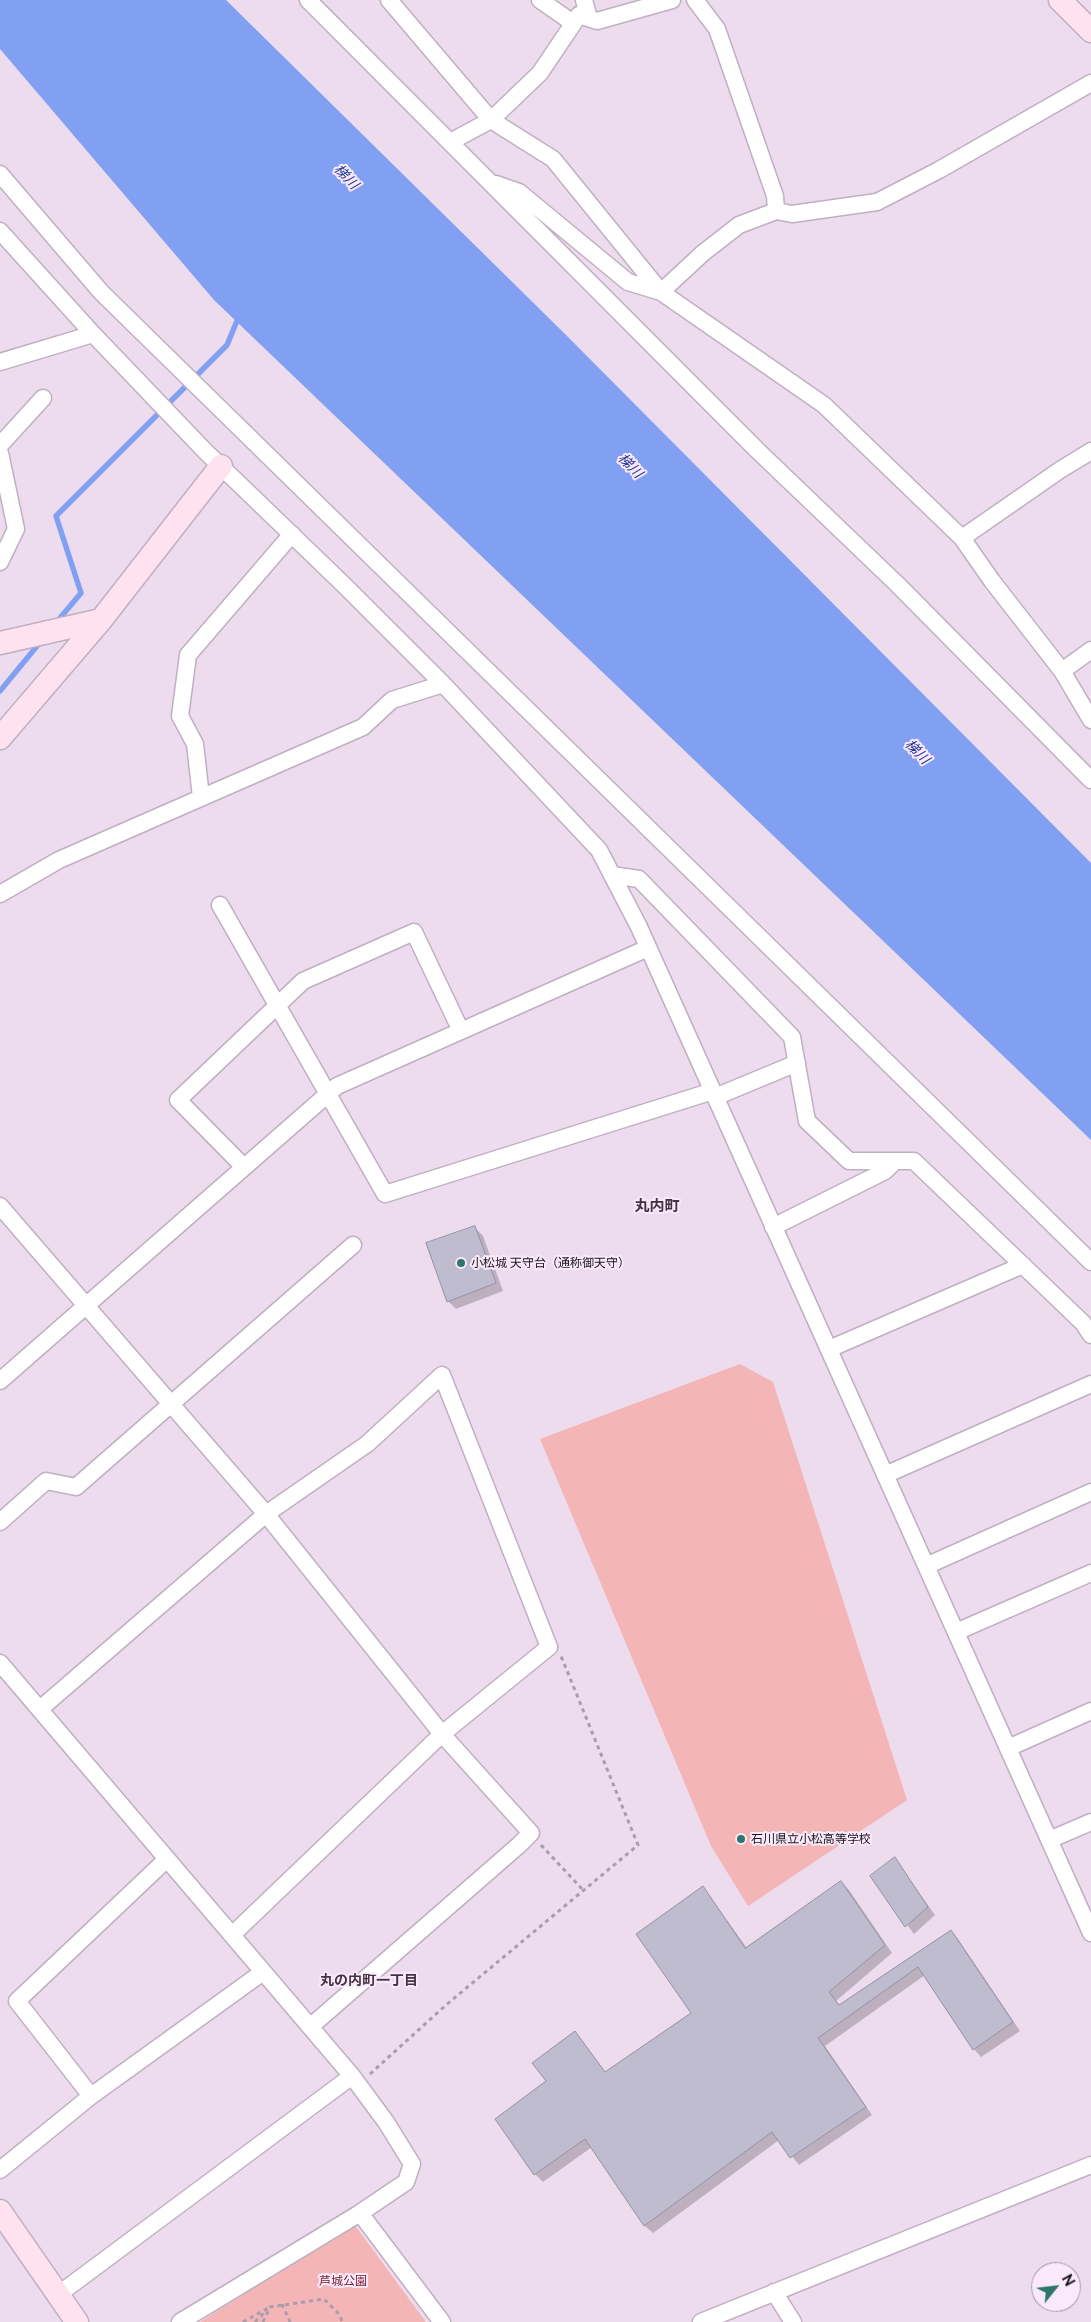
<!DOCTYPE html>
<html>
<head>
<meta charset="utf-8">
<style>
	body { margin:0 }
	#map { position:relative; width:1091px; height:2322px; overflow:hidden; background:#ecdcee; font-family:Raleway,sans-serif }
	canvas { display:block }
	.north { position:absolute; left:1031px; top:2262px; width:50px; height:50px; box-sizing:border-box; background:#f9e9fb; border:1px solid #a095a2; border-radius:50%; rotate:61deg; font-size:14px; font-weight:700; line-height:20px; text-align:center; color:#1b161c }
	.north::after { content:''; display:block; margin:auto; width:18px; height:22px; background:#2d756d; clip-path:polygon(50% 0,100% 100%,50% 72%,0 100%) }
</style>
</head>
<body>
<div id="map">
<canvas width="1091" height="2322"></canvas>
<div class="north">N</div>
</div>
<script>
const context = document.querySelector('canvas').getContext('2d');
context.lineJoin = 'round';
function fillPath(path, color) {
  context.fillStyle = color;
  context.fill(path, 'evenodd');
}
function trace(path, color, width, dash) {
  context.strokeStyle = color;
  context.lineWidth = width;
  context.lineCap = dash ? 'butt' : 'round';
  context.setLineDash(dash || []);
  context.stroke(path);
}
function write(font, color, halo, rows, align = 'center') {
  context.font = font + ' Raleway,"Noto Sans JP",sans-serif';
  context.lineWidth = 4;
  context.setLineDash([]);
  context.textBaseline = 'middle';
  context.strokeStyle = halo;
  context.fillStyle = color;
  for (const [text, x, y, turn = 0] of rows) {
    context.save();
    context.translate(x, y);
    context.rotate((+turn || 0) * Math.PI / 180);
    context.textAlign = isNaN(turn) ? turn : align;
    if (halo) context.strokeText(text, 0, 0);
    context.fillText(text, 0, 0);
    context.restore();
  }
}
const green = new Path2D(`
	M740,1364l33,18 134,418 -159,106 -37,-60 -171,-407z
	M354,2224l72,98h-226z`);
const water = new Path2D(`
	M0,0h226l339,334 526,529v277l-877,-840 -214,-251z`);
const shadow = new Path2D(`
	M475,1228l8,8 20,55 -47,18 -8,-8z
	M894,1858l41,57 -21,19 -42,-58z
	M841,1882l8,8 43,63 -56,48 4,4 111,-74 7,8 62,92 -39,26 -7,-8 -49,-74 -100,71 47,69 -73,50 -20,-25 -126,93 -8,-7 -53,-79 -49,35 -8,-8 40,-141 31,40 86,-60 11,-126 44,61z`);
const stream = new Path2D(`
	M55,624l26,-31 -25,-77 171,-171 12,-29
	M0,691l42,-51`);
const building = new Path2D(`
	M475,1226l21,57 -49,19 -21,-59z
	M895,1857l33,50 -23,20 -35,-51z
	M841,1881l44,64 -56,47 10,13 112,-75 62,92 -40,28 -55,-83 -100,71 48,69 -76,51 -18,-26 -128,94 -59,-87 -51,36 -39,-56 51,-38 -14,-18 43,-32 30,41 86,-59 -55,-79 67,-48 42,62z`);
const path = new Path2D(`
	M541,1845l43,46
	M370,2074l76,-69 192,-160 -77,-189
	M282,2304l8,18
	M243,2322l27,-15
	M255,2322l11,-11
	M263,2322l7,-15 54,-8 16,16 2,7`);
const street = new Path2D(`
	M308,0l449,450 141,135 193,195
	M389,0l102,120 62,39 108,133 163,113 138,133 30,43 70,90 29,49
	M540,0l33,23
	M584,0l5,18
	M695,0l22,29 58,167 1,15
	M450,142l41,-22 49,-47 39,-58 18,6 75,-21
	M0,174l101,118 990,970
	M496,184l23,8 109,90 33,10
	M0,231l93,103 112,117 141,136 97,97 156,166 40,77 452,1006
	M661,292l42,-39 36,-28 37,-14 16,3 85,-12 62,-32 152,-87
	M0,362l93,-28
	M0,445l43,-47
	M0,453l16,76 -16,33
	M962,538l98,-68 31,-19
	M1062,671l29,-21
	M201,797l-6,-53 -15,-28 8,-61 104,-121
	M612,875l27,4 153,158 15,84 42,40h65l169,162 8,12
	M0,894l59,-34 304,-133 29,-27 51,-16
	M220,905l165,289 328,-103
	M715,1097l82,-34
	M244,1167l-66,-67 125,-119 111,-49 47,99
	M0,1206l266,308 176,220 89,99 -12,12 -209,182
	M773,1227l112,-56 10,-10
	M829,1349l194,-84
	M0,1381l337,-295 311,-138
	M885,1475l206,-91
	M0,1522l46,-41 30,6 277,-242
	M926,1566l165,-74
	M956,1632l135,-59
	M0,1663l352,413 34,46 26,42 -6,18 -46,31 -180,109
	M40,1709l226,-195 101,-70 75,-69 107,272 -107,87 -210,201
	M1008,1748l83,-37
	M1049,1840l42,-18
	M91,2096l-74,-95 150,-142
	M0,2170l91,-74 172,-124
	M360,2213l82,109
	M774,2292l19,30
	M59,2294l293,-218
	M701,2322l390,-157`);
const secondary = new Path2D(`
	M1060,0l31,31
	M0,643l101,-23
	M0,738l101,-118 120,-154
	M0,2211l77,111`);
const markers = [
	[461,1263,5,"#2d756d"],
	[741,1839,5,"#2d756d"]
];
const poiNames = [
	["小松城 天守台（通称御天守）",471,1263],
	["石川県立小松高等学校",751,1839]
];
const parkNames = [
	["芦城公園",343,2281]
];
const waterNames = [
	["梯川",346,177,46],
	["梯川",630,466,45],
	["梯川",917,752,45]
];
const neighbourhoodNames = [
	["丸の内町一丁目",369,1981]
];
const quarterNames = [
	["丸内町",657,1206]
];
fillPath(green, '#f4b5b7');
fillPath(water, '#82a0f2');
fillPath(shadow, '#0003');
trace(stream, '#82a0f2', 5.5);
fillPath(building, '#c0bcd0');
trace(building, '#9490a3', 1);
trace(street, '#bfb0c1', 19);
trace(secondary, '#bfb0c1', 25);
trace(path, '#a99dab', 3, [4, 4]);
trace(street, '#fff', 16);
trace(secondary, '#fee2f0', 22);
for (const [x, y, r, color] of markers) {
  const dot = new Path2D();
  dot.arc(x, y, r, 0, 2 * Math.PI);
  context.fillStyle = color;
  context.fill(dot);
  trace(dot, '#f9e9fb', 2);
}
write('12px', '#1b161c', '#f9e9fb', poiNames, 'left');
write('12px', '#741b29', '#f9e9fb', parkNames);
write('italic 14px', '#233a97', '#f9e9fb', waterNames);
write('bold 14px', '#403442', '#f9e9fb', neighbourhoodNames);
write('bold 15px', '#403442', '#f9e9fb', quarterNames);
</script>
</body>
</html>
